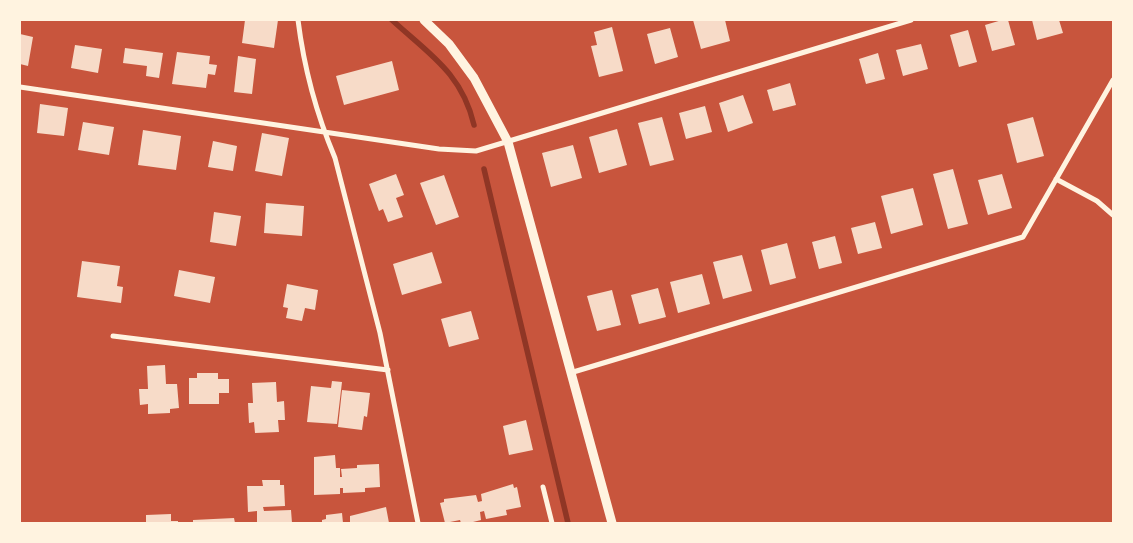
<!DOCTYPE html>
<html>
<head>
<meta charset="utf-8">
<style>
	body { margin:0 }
	#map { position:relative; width:1133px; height:543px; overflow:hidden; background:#c8553d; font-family:Raleway,sans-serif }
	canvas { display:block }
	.frame { position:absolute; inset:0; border:21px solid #fff3e0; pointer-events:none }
</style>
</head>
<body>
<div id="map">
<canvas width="1133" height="543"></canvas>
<div class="frame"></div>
</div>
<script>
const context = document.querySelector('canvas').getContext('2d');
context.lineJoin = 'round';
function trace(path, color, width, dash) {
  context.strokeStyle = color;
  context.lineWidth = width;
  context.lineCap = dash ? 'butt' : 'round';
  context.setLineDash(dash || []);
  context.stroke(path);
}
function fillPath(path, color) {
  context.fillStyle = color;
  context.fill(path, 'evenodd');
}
const stream = new Path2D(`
	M392,20c37,34 70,53 82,105
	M484,169l84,354`);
const building = new Path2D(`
	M245,20h33l-4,28 -32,-5z
	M693,20h32l5,21 -29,8z
	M1002,20h6l7,25 -23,6 -7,-26z
	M1032,20h27l4,13 -26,7z
	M612,27l11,44 -24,6 -8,-31 6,-1 -3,-13z
	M670,28l8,29 -23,7 -8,-30z
	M968,30l9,32 -18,5 -9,-32z
	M20,34l13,3 -5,29 -8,-2z
	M921,44l7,25 -25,7 -7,-26z
	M75,45l27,4 -4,24 -27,-5z
	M125,48l38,5 -4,25 -13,-2 1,-10 -24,-3z
	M177,52l33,4 -1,8 8,1 -2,10 -7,-1 -2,14 -34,-4z
	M878,53l7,26 -19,5 -7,-25z
	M238,56l18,3 -4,35 -18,-2z
	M392,61l7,29 -55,15 -8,-29z
	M790,83l6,22 -23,6 -6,-21z
	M743,95l10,28 -25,9 -9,-29z
	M40,104l28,4 -4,28 -27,-3z
	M705,106l7,26 -26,7 -7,-26z
	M662,117l12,43 -24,6 -12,-43z
	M1033,117l11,39 -27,7 -10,-39z
	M83,122l31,5 -5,28 -31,-5z
	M617,129l10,36 -28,8 -10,-36z
	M143,130l38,6 -5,34 -38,-5z
	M262,133l27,5 -7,38 -27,-5z
	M213,141l24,5 -4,25 -25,-4z
	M573,145l9,33 -31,9 -9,-34z
	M953,169l15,55 -20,5 -15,-55z
	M396,174l8,21 -8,3 7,19 -15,5 -5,-13 -4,2 -10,-27z
	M1002,174l10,34 -24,7 -10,-35z
	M444,175l15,42 -23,8 -16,-42z
	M913,188l10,37 -32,9 -10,-38z
	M266,203l38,3 -2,30 -38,-3z
	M214,212l27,4 -5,30 -26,-4z
	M875,222l7,26 -24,6 -7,-26z
	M835,236l7,27 -23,6 -7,-27z
	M787,243l9,35 -26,7 -9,-35z
	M432,252l10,31 -40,12 -9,-31z
	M742,255l10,36 -29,8 -10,-37z
	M82,261l38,5 -3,20 6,1 -2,16 -44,-6z
	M179,270l36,7 -5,26 -36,-7z
	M702,274l8,30 -32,9 -8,-31z
	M287,284l31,6 -3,20 -10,-2 -3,13 -16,-3 2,-10 -5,-1z
	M658,288l8,29 -27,7 -8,-29z
	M612,290l9,35 -24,6 -10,-35z
	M471,311l8,28 -30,8 -8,-28z
	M165,365l1,19h11l2,24 -9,1v4l-22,1v-10l-8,1 -1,-16h9l-1,-23z
	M197,373h21v6h11v14h-10v11h-30v-26h8z
	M332,381l10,1 -5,42 -30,-2 4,-36 20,2z
	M276,382l1,20 7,-1 1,19h-7l1,12 -24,1 -1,-11 -5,1 -1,-20h5l-1,-20z
	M342,390l28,3 -3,24 -3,-1 -2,14 -24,-3z
	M526,420l7,30 -24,5 -6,-29z
	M335,455l1,13h4v9h2l-1,-8 16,-1v-3l22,-1 1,23 -15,1v4l-22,1v-5h-3v6l-26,1v-38z
	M262,480h18v5h4l1,21 -22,1 1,4 27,-1 1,13h-35v-12l-9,1 -1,-26h16z
	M513,484l1,4 3,-1 4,20 -15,3 1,5 -21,4 -2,-8 -4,1 1,8 -12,3h-8l-1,-3 -15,3 -5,-20 4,-1v-3l32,-4 2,7 4,-1 -1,-7z
	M386,507l3,16h-39v-7z
	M342,513l1,10h-21v-3l4,-1v-4z
	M171,514v7h7v2h-32v-8z
	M234,518l1,5h-42v-3z`);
const minor = new Path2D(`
	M298,20c6,48 18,93 37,138l45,175 38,190
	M20,87l419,62 37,2 435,-131
	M1056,179l41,22 16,14
	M113,336l275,34
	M570,373l453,-136 90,-157
	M543,487l9,36`);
const tertiary = new Path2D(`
	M424,20l25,24 25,34 34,64 104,381`);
trace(stream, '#8f3625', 5.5);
fillPath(building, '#f7dbc8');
trace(minor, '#fff3e0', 5);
trace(tertiary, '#fff3e0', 9);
</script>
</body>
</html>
